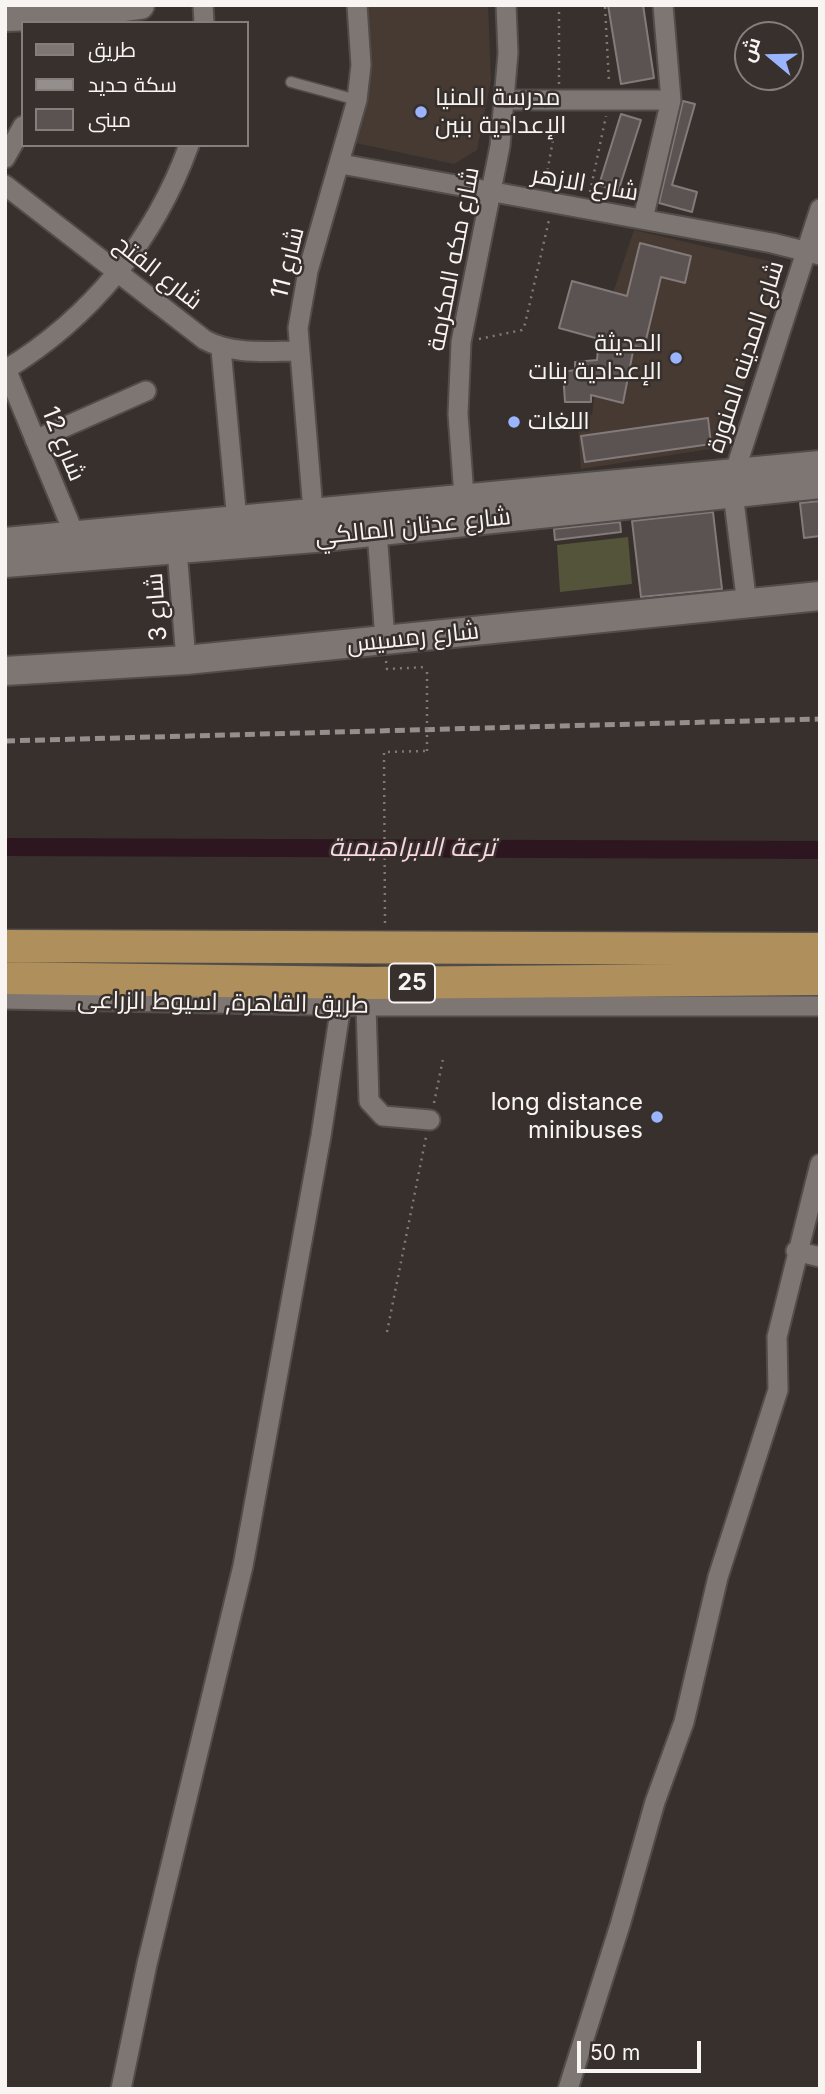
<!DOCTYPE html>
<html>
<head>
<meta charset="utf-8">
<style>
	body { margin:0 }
	#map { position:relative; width:825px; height:2094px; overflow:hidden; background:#37302d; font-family:Inter,Cairo,sans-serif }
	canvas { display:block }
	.frame { position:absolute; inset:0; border:7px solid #f8f4f2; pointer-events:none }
	.legend { position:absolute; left:21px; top:21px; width:228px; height:126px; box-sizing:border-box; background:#37302d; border:2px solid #847e7c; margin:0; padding:9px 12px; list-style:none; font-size:21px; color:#f8f4f2 }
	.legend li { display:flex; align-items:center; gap:14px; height:35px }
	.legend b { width:35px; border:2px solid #847e7c }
	.north { position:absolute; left:734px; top:21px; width:70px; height:70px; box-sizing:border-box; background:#37302d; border:2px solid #847e7c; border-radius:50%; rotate:289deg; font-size:19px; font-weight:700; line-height:28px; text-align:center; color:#f8f4f2 }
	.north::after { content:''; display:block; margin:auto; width:24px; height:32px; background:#9ab5fd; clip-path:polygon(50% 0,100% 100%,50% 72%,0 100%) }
	.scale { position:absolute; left:577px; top:2041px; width:124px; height:32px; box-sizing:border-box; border:4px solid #f8f4f2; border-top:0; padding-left:9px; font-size:21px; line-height:24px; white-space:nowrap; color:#f8f4f2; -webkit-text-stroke:5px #37302d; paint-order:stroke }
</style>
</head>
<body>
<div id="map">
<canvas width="825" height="2094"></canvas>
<div class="frame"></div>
<ul class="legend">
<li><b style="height:9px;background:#7e7672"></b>طريق</li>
<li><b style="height:9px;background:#948e8c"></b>سكة حديد</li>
<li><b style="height:19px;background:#5b5352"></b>مبنى</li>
</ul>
<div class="north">ش</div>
<div class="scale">50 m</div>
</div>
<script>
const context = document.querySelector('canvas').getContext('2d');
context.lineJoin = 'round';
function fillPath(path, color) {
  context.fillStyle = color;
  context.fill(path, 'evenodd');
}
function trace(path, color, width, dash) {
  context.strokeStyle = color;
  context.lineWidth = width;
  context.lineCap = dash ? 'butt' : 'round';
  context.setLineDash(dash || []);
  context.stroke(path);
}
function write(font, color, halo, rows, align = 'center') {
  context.font = font + ' Inter,Cairo,sans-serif';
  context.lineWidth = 5;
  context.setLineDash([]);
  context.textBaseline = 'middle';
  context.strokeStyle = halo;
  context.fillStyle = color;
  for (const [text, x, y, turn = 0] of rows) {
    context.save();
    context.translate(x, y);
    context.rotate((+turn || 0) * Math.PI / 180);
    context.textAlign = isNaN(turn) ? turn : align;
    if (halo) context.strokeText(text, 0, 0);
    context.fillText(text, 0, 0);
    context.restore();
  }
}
const built = new Path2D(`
	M368,5h120l3,76 -14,69 -23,14 -103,-22 16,-68z
	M634,230l152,35 -63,182 -142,22 -4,-55 15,1 12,-95z`);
const green = new Path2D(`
	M628,537l4,47 -72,8 -3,-47z`);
const canal = new Path2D(`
	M5,847l815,3`);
const building = new Path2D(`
	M608,5h35l11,73 -33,6z
	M683,101l12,3 -23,81 25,7 -5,20 -33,-9z
	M621,114l20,6 -23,72 -19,-7z
	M640,243l51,13 -6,27 -24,-6 -17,71 -10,-2 -11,57 -32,-8v7h-26l-2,-30 12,-2v-8l22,-2 2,-21 -40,-11 13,-47 55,15z
	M708,418l3,26 -126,18 -4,-26z
	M820,501v35l-16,2 -4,-35z
	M713,512l9,77 -81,8 -9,-76z
	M620,522l1,10 -66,8 -1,-11z`);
const path = new Path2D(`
	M559,5v79
	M605,7l4,75
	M545,184l12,-66
	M590,192l16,-76
	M479,339l43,-9 3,-6 24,-104
	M386,661l1,8 40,-2
	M385,923l-1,-171 43,-1
	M434,1103l9,-44
	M387,1332l39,-195`);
const service = new Path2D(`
	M291,82l66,18`);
const minor = new Path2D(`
	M203,5l1,18
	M506,100h165
	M5,158l18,-32
	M341,164l431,79 48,12
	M5,185l200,155c28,15 62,11 93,11
	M643,219l28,-119 -8,-95
	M221,349l16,172
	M6,369l69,167
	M5,370c86,-52 150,-131 184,-225
	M35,440l111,-49
	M465,510l-7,-96 3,-72 39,-196 8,-93 -2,-48
	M314,523l-16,-195 10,-57 49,-171 4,-35 -4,-60
	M377,531l8,109
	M177,550l9,110
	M747,605l-14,-112 2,-22 85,-262
	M5,999l361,7h454
	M366,1006l3,95 14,15 47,4
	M796,1251l24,6
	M121,2089l26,-125 96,-398 78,-430 20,-131
	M568,2089l52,-164 35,-123 29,-80 34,-145 60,-187 -1,-53 43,-173`);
const secondary = new Path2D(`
	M5,17l62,-2 73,-10
	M5,542l815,-77
	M5,563l310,-25 505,-54
	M5,671l181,-11 634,-64`);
const trunk = new Path2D(`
	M5,946l815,3
	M5,978l361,5 454,-4`);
const rail = new Path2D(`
	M5,741l815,-22`);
const pathBridge = new Path2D(`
	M427,751v-84`);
const markers = [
	[421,112,7,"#9ab5fd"],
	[676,358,7,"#9ab5fd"],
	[514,422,7,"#9ab5fd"],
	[657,1117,7,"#9ab5fd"]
];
const shields = [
	[412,983,46]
];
const shieldNames = [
	["25",412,983]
];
const poiNames = [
	["مدرسة المنيا",435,98],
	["الإعدادية بنين",435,126],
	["الحديثة",662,344,"right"],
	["الإعدادية بنات",662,372,"right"],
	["اللغات",528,422],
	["long distance",643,1103,"right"],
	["minibuses",643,1131,"right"]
];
const streetNames = [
	["شارع الازهر",585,184,10],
	["شارع مكه المكرمة",454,259,-79],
	["شارع 11",288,263,-76],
	["شارع الفتح",158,273,38],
	["شارع المدينه المنورة",746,357,-72],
	["شارع 12",63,444,68],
	["شارع عدنان المالكي",413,527,-6],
	["شارع 3",157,607,-94],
	["شارع رمسيس",413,638,-6],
	["طريق القاهرة, اسيوط الزراعى",223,1003,1]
];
const waterNames = [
	["ترعة الابراهيمية",412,848]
];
fillPath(built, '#463a33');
fillPath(green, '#53543a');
trace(canal, '#2d1620', 18);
fillPath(building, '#5b5352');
trace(building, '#837a79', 2);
trace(service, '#524d4a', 13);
trace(minor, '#524d4a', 23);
trace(secondary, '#524d4a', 32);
trace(trunk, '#524d4a', 35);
trace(path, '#7f7977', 2.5, [2, 5]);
trace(service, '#7e7672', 10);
trace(minor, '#7e7672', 19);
trace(secondary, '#7e7672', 28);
trace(trunk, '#af905d', 32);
trace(rail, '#948e8c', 5, [10, 5]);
trace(pathBridge, '#7f7977', 2.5, [2, 5]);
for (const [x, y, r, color] of markers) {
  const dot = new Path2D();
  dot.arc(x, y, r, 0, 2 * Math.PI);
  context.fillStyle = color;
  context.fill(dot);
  trace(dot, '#37302d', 2.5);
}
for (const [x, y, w] of shields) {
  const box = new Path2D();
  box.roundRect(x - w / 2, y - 19.5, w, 39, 5);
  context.fillStyle = '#37302d';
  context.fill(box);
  trace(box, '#f8f4f2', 2);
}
write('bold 23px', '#f8f4f2', null, shieldNames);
write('24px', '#f8f4f2', '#37302d', poiNames, 'left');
write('24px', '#f8f4f2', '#37302d', streetNames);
write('italic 26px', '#f9d6e2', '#37302d', waterNames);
</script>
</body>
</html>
